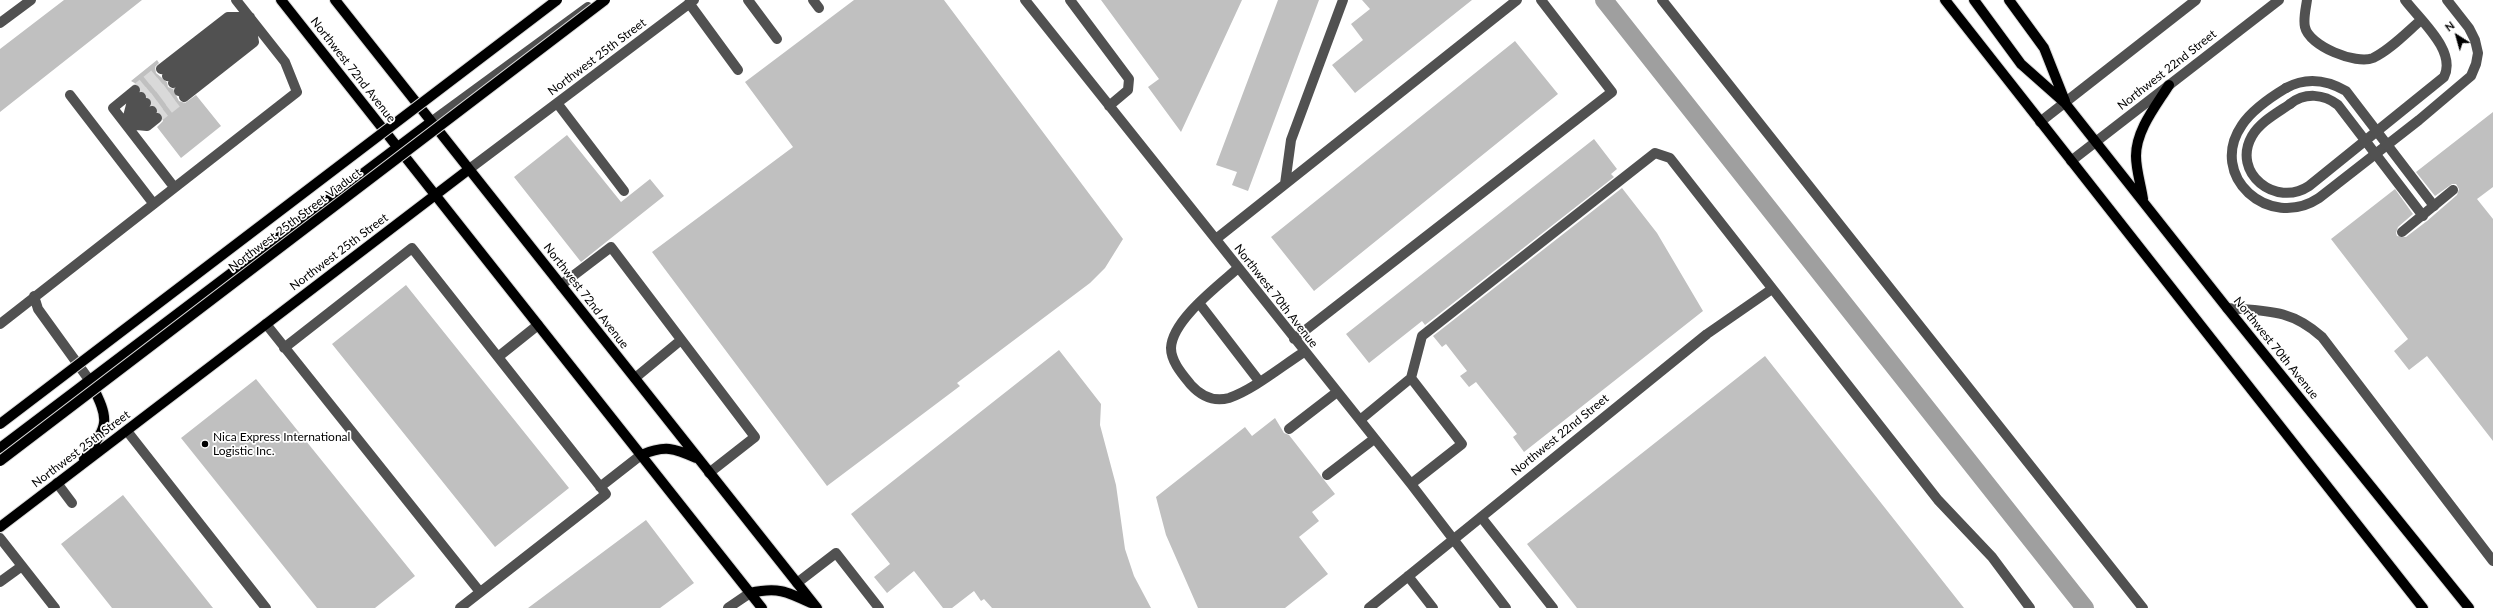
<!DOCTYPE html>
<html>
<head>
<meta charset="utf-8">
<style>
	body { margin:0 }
	#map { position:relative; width:2493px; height:608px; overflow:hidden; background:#fff; font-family:Lato,sans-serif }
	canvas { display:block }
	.north { position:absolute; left:2437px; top:16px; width:40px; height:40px; -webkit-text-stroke:3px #fff; paint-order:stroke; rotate:323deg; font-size:11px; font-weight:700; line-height:16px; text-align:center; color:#000 }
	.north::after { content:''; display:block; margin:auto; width:14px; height:18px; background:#000; clip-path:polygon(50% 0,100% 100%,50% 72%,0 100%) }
</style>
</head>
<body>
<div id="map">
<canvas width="2493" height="608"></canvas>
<div class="north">N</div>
</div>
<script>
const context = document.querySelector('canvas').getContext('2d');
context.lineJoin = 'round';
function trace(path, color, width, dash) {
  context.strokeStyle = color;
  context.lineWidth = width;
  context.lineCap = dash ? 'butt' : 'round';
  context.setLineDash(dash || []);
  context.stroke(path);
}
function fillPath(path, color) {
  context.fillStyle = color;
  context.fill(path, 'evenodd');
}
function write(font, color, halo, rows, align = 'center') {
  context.font = font + ' Lato,sans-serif';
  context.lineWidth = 3.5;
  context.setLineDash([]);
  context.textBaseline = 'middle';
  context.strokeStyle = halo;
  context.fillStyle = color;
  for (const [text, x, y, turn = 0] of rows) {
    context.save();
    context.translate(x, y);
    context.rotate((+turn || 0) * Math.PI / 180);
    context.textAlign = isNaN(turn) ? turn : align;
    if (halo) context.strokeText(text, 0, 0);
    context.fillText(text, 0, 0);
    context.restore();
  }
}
const canal = new Path2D(`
	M1604,0l481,608`);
const building = new Path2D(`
	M64,0h78l-142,112v-63z
	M854,0h90l179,239 -18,29 -15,15 -133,100 3,3 -133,100 -175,-234 141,-105 -48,-65z
	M1101,0h141l-61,132 -33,-45 11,-8z
	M1278,0h41l-71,191 -16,-6 5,-13 -21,-7z
	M1362,0h110l-117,93 -23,-28 31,-25 -12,-16 19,-15z
	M1515,41l43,53 -244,197 -43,-54z
	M157,60l2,3 -4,4 1,6 11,9 1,5 5,2 6,12 6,2 11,-8 25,31 -40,32 -24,-31 6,-6 -1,-7 -10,-9 -1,-6 -10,-8 -1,-5 -9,-5z
	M2493,112v75l-16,12 16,20v222l-66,-85 -18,14 -15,-19 14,-12 -77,-100 64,-50 18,25 -15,13 -2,6 1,3 9,1 21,-16 30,-26 2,-6 -3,-5h-4l-17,12 -19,-24z
	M567,135l54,67 29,-23 14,17 -83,66 -67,-85z
	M1594,139l23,30 -6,5 3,3 -189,148 -3,-4 -53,42 -23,-29z
	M1622,188l35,45 46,78 -179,141 -11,-15 4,-3 -41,-52 -7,5 -9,-11 7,-5 -21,-27 -4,3 -9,-11z
	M406,285l163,203 -74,59 -163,-203z
	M1059,350l42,54 -1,21 16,60 9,64 9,27 17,32h-159l-8,-9 -3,2 -7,-10 -22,17h-9l-29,-37 -27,22 -13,-16 16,-13 -39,-50z
	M1765,356l199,252h-387l-50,-64z
	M256,379l159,197 -40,32h-58l-136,-170z
	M1275,418l9,15 5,2 46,59 -23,18 7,9 -20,16 29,37 -43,34h-87l-32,-73 -10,-38 89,-70 7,9z
	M123,495l90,113h-101l-51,-64z
	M646,520l48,63 -34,25h-132z`);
const minorTunnel = new Path2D(`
	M135,90l26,-21
	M141,97l26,-21
	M146,103l27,-20
	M152,111l27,-20
	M157,118l27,-21`);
const minor = new Path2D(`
	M748,0l29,39
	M813,0l6,8
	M1025,0l386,484 95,124
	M1070,0l59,79 -1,11 -19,16
	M1662,0l481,608
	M2307,0c-1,8 -4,19 -2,27 4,19 51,38 68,31 17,-8 33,-25 48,-38
	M689,3l49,67
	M0,23l31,-23
	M161,69l67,-52h22
	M167,76l66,-52 11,-4
	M173,83l66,-52 10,-12
	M2286,88c-15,9 -34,22 -44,37 -35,51 27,106 77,73l100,-78 52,-44 5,-12 2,-11 -3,-13 -6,-12 -22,-28
	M135,90l-22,18 61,79
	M179,91l66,-53 4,-17
	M70,95l83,108
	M184,97l70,-55 -4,-23
	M557,103l67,88
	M2290,104c-13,9 -30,18 -38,32 -21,37 24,72 57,50l135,-109c13,-26 -24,-57 -39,-77
	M129,121l17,-18
	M431,122l157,-115
	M2040,122l156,-122
	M130,123l12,-4 10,-8
	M126,124l21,2 10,-8
	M126,124l5,-19 10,-8
	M2071,161l208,-161
	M468,170l226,-170
	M1285,184l6,-44 52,-140
	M2402,232l51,-42
	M1216,239l301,-239
	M1238,268c-19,17 -66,52 -67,80 0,14 12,27 20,37 10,11 23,17 38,13 24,-8 53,-32 75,-46
	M561,285l50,-38 144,190 -46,36
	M34,296l4,13 52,72
	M1199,303l60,78
	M2227,308c40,3 64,1 95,29l171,224
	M0,324l297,-232 -12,-30 -49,-62
	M266,324l214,268
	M1294,339l318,-247 -71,-92
	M284,348l128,-100 194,246 -146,114
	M498,357l40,-32
	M635,378l46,-38
	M1360,420l51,-42 11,-42 233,-183 15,5 268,342 54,57 38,51
	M1289,429l48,-37
	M127,431l139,177
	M1327,475l47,-36
	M57,483l15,20
	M1411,484l51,-40 -51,-66
	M600,487l41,-32
	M1481,517l72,91
	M0,538l55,70
	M1408,576l25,32
	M0,582l22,-16
	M797,583l39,-30 43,55
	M728,608l22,-15
	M1369,608l338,-274 65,-45`);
const major = new Path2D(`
	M281,0l481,608
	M335,0l482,608
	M1945,0l478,608
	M1974,0l47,64 44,39 162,205 242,300
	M2009,0l35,48 21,53
	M2143,199c-2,-14 -7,-29 -7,-43 0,-26 20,-50 33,-71
	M0,448l431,-326
	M641,455c24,-10 33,-7 55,3
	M84,459c24,-35 27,-36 7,-76
	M0,527l468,-357
	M750,593c27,-6 36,-2 61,10`);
const minorBridge = new Path2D(`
	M2286,88c20,-11 41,-8 60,3l88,115
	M2290,104c15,-12 34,-10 48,1l85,111`);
const majorBridge = new Path2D(`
	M0,424l557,-424
	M0,461l605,-461`);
const markers = [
	[205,444,4,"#000"]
];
const streetNames = [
	["Northwest 25th Street",597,57,-37],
	["Northwest 72nd Avenue",353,70,52],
	["Northwest 22nd Street",2167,70,-38],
	["Northwest 25th Street Viaduct",295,220,-37],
	["Northwest 25th Street",339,252,-37],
	["Northwest 72nd Avenue",586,296,52],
	["Northwest 70th Avenue",1276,296,52],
	["Northwest 70th Avenue",2276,348,51],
	["Northwest 22nd Street",1560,435,-39],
	["Northwest 25th Street",81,449,-37]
];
const poiNames = [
	["Nica Express International",213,437],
	["Logistic Inc.",213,451]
];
trace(canal, '#9f9f9f', 18);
fillPath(building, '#c0c0c0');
trace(minorTunnel, '#d9d9d9', 10, [10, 5]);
trace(major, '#dbdbdb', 12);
trace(minor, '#515151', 10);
trace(major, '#000', 10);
trace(majorBridge, '#dbdbdb', 12, []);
trace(minorBridge, '#515151', 10);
trace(majorBridge, '#000', 10);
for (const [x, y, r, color] of markers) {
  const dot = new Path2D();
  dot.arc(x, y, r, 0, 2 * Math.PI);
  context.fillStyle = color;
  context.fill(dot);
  trace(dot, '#fff', 1.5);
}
write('12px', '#000', '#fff', streetNames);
write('12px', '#000', '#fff', poiNames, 'left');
</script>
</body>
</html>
